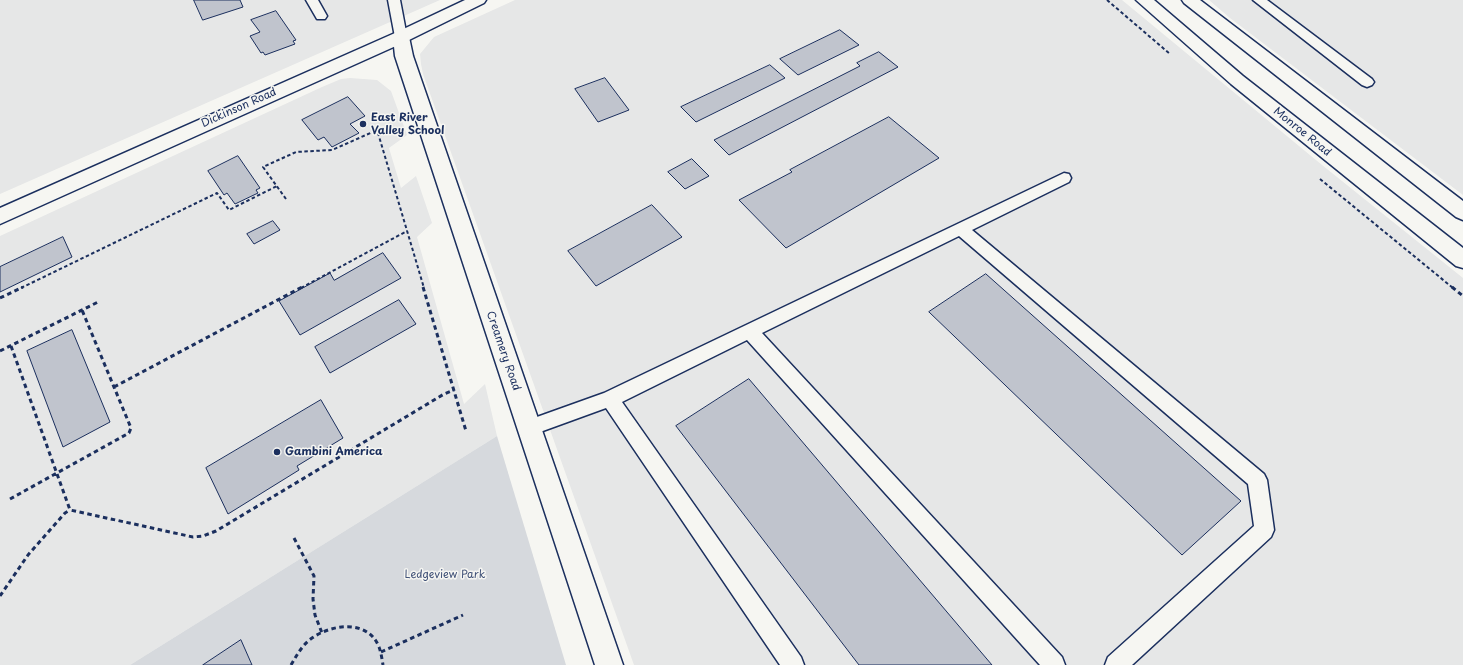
<!DOCTYPE html>
<html>
<head>
<meta charset="utf-8">
<style>
	body { margin:0 }
	canvas { display:block; background:#f6f6f2 }
</style>
</head>
<body>
<canvas width="1463" height="665"></canvas>
<script>
const context = document.querySelector('canvas').getContext('2d');
context.lineJoin = 'round';
function fillPath(path, color) {
  context.fillStyle = color;
  context.fill(path, 'evenodd');
}
function trace(path, color, width, dash) {
  context.strokeStyle = color;
  context.lineWidth = width;
  context.lineCap = dash ? 'butt' : 'round';
  context.setLineDash(dash || []);
  context.stroke(path);
}
function write(font, color, halo, rows, align = 'center') {
  context.font = font + ' "Playpen Sans",sans-serif';
  context.lineWidth = 3;
  context.setLineDash([]);
  context.textBaseline = 'middle';
  context.strokeStyle = halo;
  context.fillStyle = color;
  for (const [text, x, y, turn = 0] of rows) {
    context.save();
    context.translate(x, y);
    context.rotate((+turn || 0) * Math.PI / 180);
    context.textAlign = isNaN(turn) ? turn : align;
    if (halo) context.strokeText(text, 0, 0);
    context.fillText(text, 0, 0);
    context.restore();
  }
}
const built = new Path2D(`
	M0,0h440l-440,194z
	M515,0h607l200,165 141,113v387h-829l-211,-591 -2,-10 -1,-10 14,-17z
	M1209,0h254v195l-233,-177z
	M350,78l27,2 14,11 16,44 -18,13 12,40 15,-12 16,47 -15,14 47,167 21,-20 12,52 -367,229h-130v-429l322,-149 19,-8z`);
const green = new Path2D(`
	M497,436l69,229h-436z`);
const building = new Path2D(`
	M194,0h46l3,7 -40,13z
	M276,11l20,29 -3,1 2,3 -30,11 -2,-3 -2,1 -11,-17 10,-4 -9,-12z
	M840,30l19,15 -61,30 -18,-16z
	M879,52l19,15 -169,88 -15,-15 146,-74 -3,-3z
	M770,65l15,13 -89,44 -15,-15z
	M605,78l24,32 -31,12 -23,-33z
	M348,97l17,19 -15,8 9,9 -27,14 -8,-10 -6,3 -16,-20z
	M889,117l50,41 -153,90 -47,-48 53,-28 -2,-2z
	M238,156l22,32 -4,2 2,3 -23,11 -8,-11 -3,2 -16,-24z
	M692,159l17,17 -24,13 -17,-17z
	M652,205l30,32 -86,49 -28,-35z
	M273,221l7,9 -26,14 -7,-10z
	M63,237l9,20 -72,35v-25z
	M383,253l18,25 -101,57 -21,-34 51,-28 4,7z
	M986,274l255,227 -59,54 -253,-243z
	M399,300l17,24 -86,49 -15,-26z
	M72,330l38,92 -47,25 -36,-96z
	M749,379l243,286h-133l-183,-239z
	M321,400l22,38 -46,28 2,4 -71,44 -22,-46z
	M241,640l11,25h-49z`);
const pathFar1 = new Path2D(`
	M1107,0l63,54
	M1320,179l133,109
	M286,199l-23,-32 33,-15 36,-2 43,-19 3,2 46,155
	M21,288l196,-95 12,17 48,-24
	M301,288l106,-57`);
const path = new Path2D(`
	M423,287l43,144
	M1452,287l11,9
	M0,298l23,-11
	M11,346l59,164 123,27 10,-1 13,-5 228,-137 10,-4
	M0,351l98,-49
	M114,387l188,-100
	M10,499l119,-66 2,-5 -49,-118
	M294,538l20,38 -1,23 2,16 7,18
	M0,596l28,-41 37,-42 5,-3
	M381,652l82,-37
	M291,665c6,-10 11,-20 21,-27 20,-14 56,-19 67,9 2,5 3,12 4,18`);
const service = new Path2D(`
	M306,0h12l9,16 -2,3h-8z
	M388,0h12l7,37 -1,3 -5,1 -5,-1 -1,-3z
	M1253,0h14l105,79 2,3 -2,3 -5,2 -5,-2z
	M1064,173l5,1 2,4 -2,4 -97,48 292,244 3,6 7,50 -3,7 -139,128h-27l3,-8 146,-131 -6,-42 -289,-248 -197,97 300,324 3,8h-25l-293,-325 -125,62 179,255 3,8h-24l-174,-257 -77,28 -6,-2 -3,-6 3,-6 81,-29z`);
const minor = new Path2D(`
	M401,32l6,1 2,4 4,19 210,609h-28l-200,-609 -2,-19 2,-4z`);
const tertiary = new Path2D(`
	M465,0h21l-2,3 -77,38 -407,183v-16l395,-175z`);
const secondary = new Path2D(`
	M1136,0h18l89,76 220,172v20l-7,-2 -225,-182z
	M1182,0h18l263,201v19l-7,-3 -272,-214z`);
const markers = [
	[363,124,4,"#1b2f5e"],
	[277,452,4,"#1b2f5e"]
];
const streetNames = [
	["Dickinson Road",239,108,-24],
	["Monroe Road",1302,132,39],
	["Creamery Road",503,351,71]
];
const poiNames = [
	["East River",371,118],
	["Valley School",371,131],
	["Gambini America",285,452]
];
const parkNames = [
	["Ledgeview Park",445,575]
];
fillPath(built, '#e6e7e7');
fillPath(green, '#d6d9dd');
fillPath(building, '#c0c4cd');
trace(building, '#1b2f5e', 1);
trace(service, '#1b2f5e', 3);
trace(minor, '#1b2f5e', 3);
trace(tertiary, '#1b2f5e', 3);
trace(secondary, '#1b2f5e', 3);
trace(pathFar1, '#1b2f5e', 2, [3.5, 2.5]);
trace(path, '#1b2f5e', 3, [4.5, 3.5]);
fillPath(service, '#f6f6f2');
fillPath(minor, '#f6f6f2');
fillPath(tertiary, '#f6f6f2');
fillPath(secondary, '#f6f6f2');
for (const [x, y, r, color] of markers) {
  const dot = new Path2D();
  dot.arc(x, y, r, 0, 2 * Math.PI);
  context.fillStyle = color;
  context.fill(dot);
  trace(dot, '#f6f6f2', 1.5);
}
write('11px', '#1b2f5e', '#f6f6f2', streetNames);
write('bold 11px', '#1b2f5e', '#f6f6f2', poiNames, 'left');
write('11px', '#405177', '#f6f6f2', parkNames);
</script>
</body>
</html>
